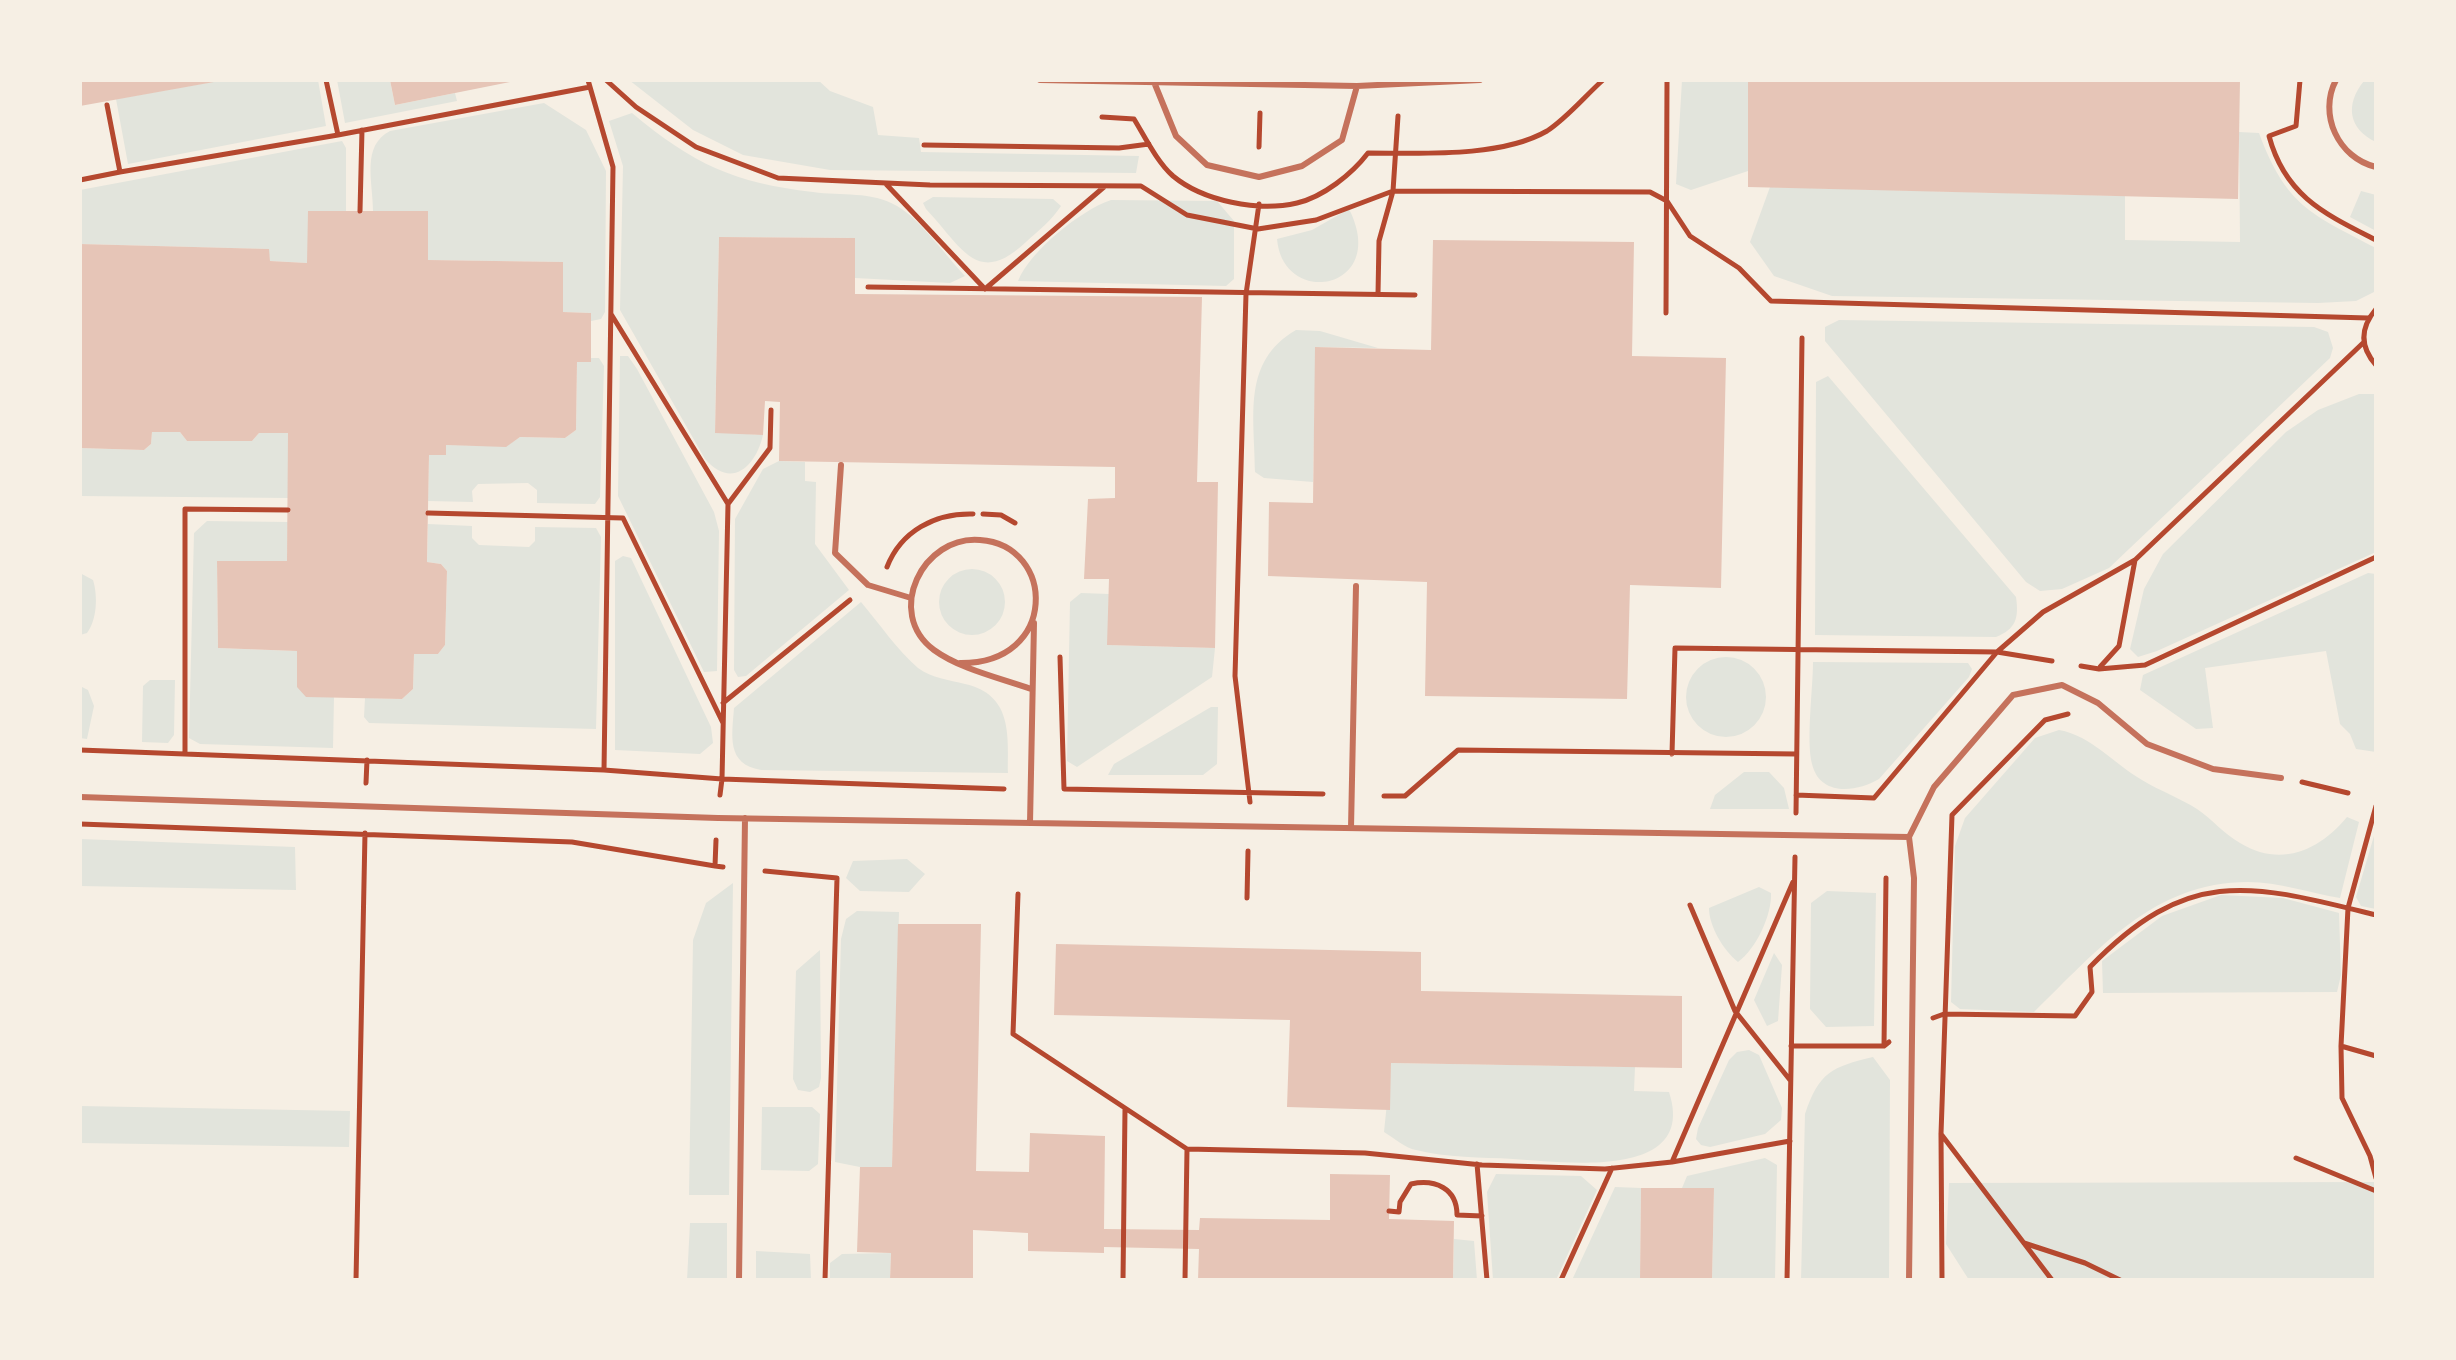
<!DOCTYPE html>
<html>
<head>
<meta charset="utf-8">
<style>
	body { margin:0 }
	#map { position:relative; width:2456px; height:1360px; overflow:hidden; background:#f6efe4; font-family:Overpass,sans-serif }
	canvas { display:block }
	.frame { position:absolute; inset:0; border:82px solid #f6efe4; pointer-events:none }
</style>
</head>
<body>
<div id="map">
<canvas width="2456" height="1360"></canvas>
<div class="frame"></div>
</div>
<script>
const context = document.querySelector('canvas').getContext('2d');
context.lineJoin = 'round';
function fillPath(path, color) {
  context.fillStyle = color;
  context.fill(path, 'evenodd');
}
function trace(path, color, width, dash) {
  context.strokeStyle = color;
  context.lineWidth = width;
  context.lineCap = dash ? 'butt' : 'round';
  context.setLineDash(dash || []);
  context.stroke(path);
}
const green = new Path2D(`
	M223,80h95l8,46 -198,38 -12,-65z
	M337,80h53l5,25 60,-12 2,8 -112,22z
	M629,80h189l12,11 43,16 5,28 41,3 2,14 218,4 -3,17 -306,-3 -87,-15 -50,-25z
	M1682,80h66v91l-57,19 -15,-6z
	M2376,80v62c-28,-13 -31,-38 -12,-61z
	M544,103l42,27 20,41 -1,141 -4,7 -10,2v-8l-28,-1v-50l-135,-2v-49h-55c0,-30 -12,-65 17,-80z
	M632,113c61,51 102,70 181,79 28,4 59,-1 84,14 23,13 49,50 68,70l-15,7 -95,-5v-40l-136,-1 -4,195 48,3c-7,31 -31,55 -58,24l-85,-149 3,-144 -14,-45z
	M2239,132l20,1c27,73 52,81 117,115v43l-20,10 -38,2 -486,-7 -58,-20 -24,-34 20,-55 355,9v44l115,2z
	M342,141l4,7v63l-39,52 -37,-2 -2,-12 -188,-5v-54z
	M2361,191l15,4v36l-26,-14z
	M933,197l120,2 8,7c-9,14 -23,25 -35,36 -49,46 -64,5 -100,-33l-3,-6z
	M1111,200l106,1 17,20v58l-8,7 -208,-5c12,-30 63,-71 93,-81z
	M1349,209c41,81 -66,100 -72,30l35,-9z
	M1839,320l475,7 14,5 5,16 -3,10 -221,210 -47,21 -22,2 -14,-9 -201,-241v-14z
	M1296,330l24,1 58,17 -62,-1 -3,135 -49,-4 -9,-6c0,-55 -14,-110 41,-142z
	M620,356h8l9,13 77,143 5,19 -2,140 -13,1 -86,-176z
	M591,358h8l5,8 -4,131 -5,7 -58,-1v-13l-9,-7 -50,1 -6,7 1,11 -45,-1 1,-46 17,-10 60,1 14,-9 45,1 11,-8 1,-68h13z
	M1828,376l188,221c3,21 0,32 -20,40l-181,-2 1,-253z
	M2359,394h17v158l-219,99 -19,6 -8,-8 14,-60 19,-35 123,-122 32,-22z
	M152,432h28l7,9h65l7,-8h29v65l-208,-2v-48l64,2 7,-6z
	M779,461l26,1v19l11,1 -1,62 34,46 -103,86 -8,1 -4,-7 1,-151 28,-50z
	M207,521l81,1 -1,39h-70l1,87 79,3 37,46 -1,51 -133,-4 -11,-6 5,-205z
	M428,524l44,2v12l7,7 50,2 6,-6v-14l61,1 5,9 -5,192 -227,-6 -5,-6 1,-19 37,1 11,-10 1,-35h24l7,-9 2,-74 -6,-7 -14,-2z
	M623,556l8,2 80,169 2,16 -13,11 -85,-4v-189z
	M939 602a33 33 0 1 1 66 0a33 33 0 1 1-66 0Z
	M80,573l13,7c5,16 4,40 -6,53l-7,2z
	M2368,573l8,1v178l-20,-3 -6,-15 -10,-10 -14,-73 -121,17 8,60 -17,1 -56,-39 3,-15z
	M1081,593l28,1 -1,51 107,3 -3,29 -135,90 -10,-6 3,-159z
	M861,602c18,21 36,48 57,66 14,10 31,12 47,16 47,11 43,49 43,89l-247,-3c-35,-6 -29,-34 -27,-62z
	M1686 697a40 40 0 1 1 80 0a40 40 0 1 1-80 0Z
	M1813,662l155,1 4,6 -3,8 -90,102c-22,13 -59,18 -67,-15 -6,-23 1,-76 1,-102z
	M150,680h25l-1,55 -6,8 -26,-1 1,-56z
	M80,686l8,4 6,16 -7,33 -7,-1z
	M1211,707h7l-1,57 -14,11h-95l6,-11z
	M2059,730c33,6 55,34 83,50 18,11 38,18 55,29 15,10 27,25 43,34 41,25 80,7 107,-26l12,5 -19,76c-29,-5 -62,-16 -92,-16 -95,0 -151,69 -214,130l-74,-3 -9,-7 4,-156 10,-28 70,-80z
	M1744,772h25l15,16 5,21h-79l5,-14z
	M2376,829v80l-15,-3 -5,-9z
	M80,839l215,8 1,43 -216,-4z
	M907,859l18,15 -16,18 -49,-1 -14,-13 7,-17z
	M733,883l-4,312h-40l4,-255 13,-37z
	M1759,887l12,6c1,22 -15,56 -33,69 -15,-12 -29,-36 -29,-54z
	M1827,891l49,2 -2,133 -48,1 -16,-18 1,-106z
	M2221,895l62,3 56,15 2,62 -4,17 -234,1 -1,-32 60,-45z
	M857,911l42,1 -7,255h-32l-25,-5 6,-223 5,-20z
	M820,950l1,128 -2,9 -9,5 -12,-2 -5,-11 3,-108z
	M1774,953l8,12 -4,56 -11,5 -13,-26z
	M1749,1050l10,5 23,53 -1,12 -16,14 -55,13 -9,-2 -5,-6 2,-11 31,-68 8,-8z
	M1873,1057l17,23 -1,200h-88l4,-166c14,-42 27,-47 68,-57z
	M1391,1063l244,4 -1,24 35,1c29,89 -106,70 -156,67 -31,-2 -67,-1 -97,-9 -11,-2 -22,-12 -32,-18z
	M80,1106l270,5 -1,36 -269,-4z
	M762,1107h50l8,7 -2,50 -9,7 -48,-1z
	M1765,1158l12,7 -2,115h-63l2,-92h-32l5,-12z
	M1496,1174l85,2 16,14 -41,90h-63l-6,-88z
	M2376,1182v98h-407l-23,-36 3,-61z
	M1615,1187l26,1 -1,92h-68z
	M690,1223h37v57h-40z
	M1454,1239l20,2 3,39h-24z
	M756,1251l54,3 1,26h-55z
	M891,1253l-1,27h-60v-17l12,-9z`);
const building = new Path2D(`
	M80,80h134v2l-134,24z
	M390,80h125v1l-120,24z
	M1748,80h492l-2,119 -490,-12z
	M308,211h120v49l135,2v50l28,1v49h-14l-1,68 -11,8 -45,-1 -14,10 -60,-2v10h-17l-2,107 14,2 6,7 -2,74 -7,9h-24l-1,35 -11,10 -96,-2 -9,-10v-36l-79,-3 -1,-87h70l1,-128h-29l-7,8h-65l-7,-9h-28l-1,12 -7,6 -64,-2v-204l189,5 1,12 37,2z
	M719,237l136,1v56l347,3 -5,185h21l-3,166 -108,-3 2,-66h-25l4,-80 27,-1v-31l-336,-6 1,-59 -15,-1 -2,34 -48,-2z
	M1433,240l201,2 -2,114 94,2 -5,230 -91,-3 -3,114 -202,-3 2,-114 -159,-6 1,-74 44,1 2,-156 116,3z
	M898,924h83l-5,247 53,1 1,-39 75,3 -1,93 95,1 1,-12 130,2v-46l60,1 -1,44 65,2 -1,59h-255l1,-31 -95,-2v6l-76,-2v-18l-55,-3v50h-83l1,-27 -34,-1 3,-85h32z
	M1056,944l365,8v39l261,5v72l-291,-5 -1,47 -103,-3 3,-87 -236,-5z
	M1641,1188h73l-2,92h-72z`);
const path = new Path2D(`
	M326,80l12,55
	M588,80l25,87 -9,603
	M606,80l30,27 60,40 82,31 152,7 211,1 46,29 71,14 58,-9 77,-29 257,1 17,9 23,35 49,32 32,33 597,17
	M2300,80l-4,46 -27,10c16,60 56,78 107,104
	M107,105l13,67 218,-37 252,-48
	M1102,117l32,2c11,18 23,43 39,57 30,25 85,36 124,27 26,-6 55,-29 71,-50 52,0 132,5 179,-22 20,-13 38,-35 56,-51
	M924,145l195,3 30,-4
	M1259,147l1,-34
	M80,180l40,-8
	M886,184l99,105 119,-102
	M360,211l2,-81
	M868,287l547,8
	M1378,294l1,-53 14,-50 5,-75
	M2376,309c-16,19 -16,38 0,56
	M1666,313l1,-233
	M611,314l117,190 -6,275 282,10
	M728,504l42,-56 1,-38
	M428,513l195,5 100,205
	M983,514l18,1 14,8
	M887,567c14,-36 48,-54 86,-53
	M1060,657l4,132 259,5
	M2081,666l18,3 46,-4 231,-108
	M2100,667l19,-21 16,-86 228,-217
	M723,703l127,-103
	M80,750l524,20 118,9 -2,16
	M185,754v-245l103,1
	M1672,754l3,-106 322,4 55,9
	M2302,782l46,11
	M366,783l1,-23
	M1796,795l78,3 123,-146 46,-40 92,-52
	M1384,796h21l53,-46 338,4
	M1250,802l-15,-126 11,-382 13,-90
	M2376,806l-28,102 -7,138 1,52 28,58 6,22
	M1796,813l6,-475
	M80,824l492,18 143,24
	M716,840l-1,26 8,1
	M765,871l72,7 -12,402
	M1018,894l-5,140 174,115 178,4 117,12 123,4 67,-7 118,-21
	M1247,898l1,-47
	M1690,905l45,106 55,69
	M1933,1018l11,-4 131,2 17,-24 -2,-25c99,-102 161,-83 286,-52
	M1791,1046h93l5,-4
	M1884,1046l2,-168
	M2341,1046l35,10
	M1941,1134l111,146
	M2296,1158l80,33
	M1672,1162l121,-280
	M1477,1164l10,116
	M1389,1211l10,1 1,-10 11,-18c24,-5 46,4 46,31l25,1
	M2024,1243l61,20 35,17
	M356,1280l9,-447
	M1123,1280l2,-171
	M1185,1280l2,-131
	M1561,1280l51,-112
	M1787,1280l8,-423
	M1942,1280l-1,-146 11,-319 93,-95 23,-6`);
const service = new Path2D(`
	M1040,80l317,6 123,-6
	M2336,80c-18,34 2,78 40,87
	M1154,82l22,54 31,29 52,12 43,-11 40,-26 15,-54
	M841,465l-6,88 33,32 43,13
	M960,663c99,1 96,-118 20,-123 -57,-5 -96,73 -46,110 26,19 66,28 97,39
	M80,797l638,21 1191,19
	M1030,823l4,-200
	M1351,828l5,-242
	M1909,837l25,-50 79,-92 49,-10 36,18 49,41 66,25 68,9
	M1909,837l5,41 -5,402
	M739,1280l6,-462`);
fillPath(green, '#e2e4dc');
fillPath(building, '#e6c5b7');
trace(path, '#b5482f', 5);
trace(service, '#c5725c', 6);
</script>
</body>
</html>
